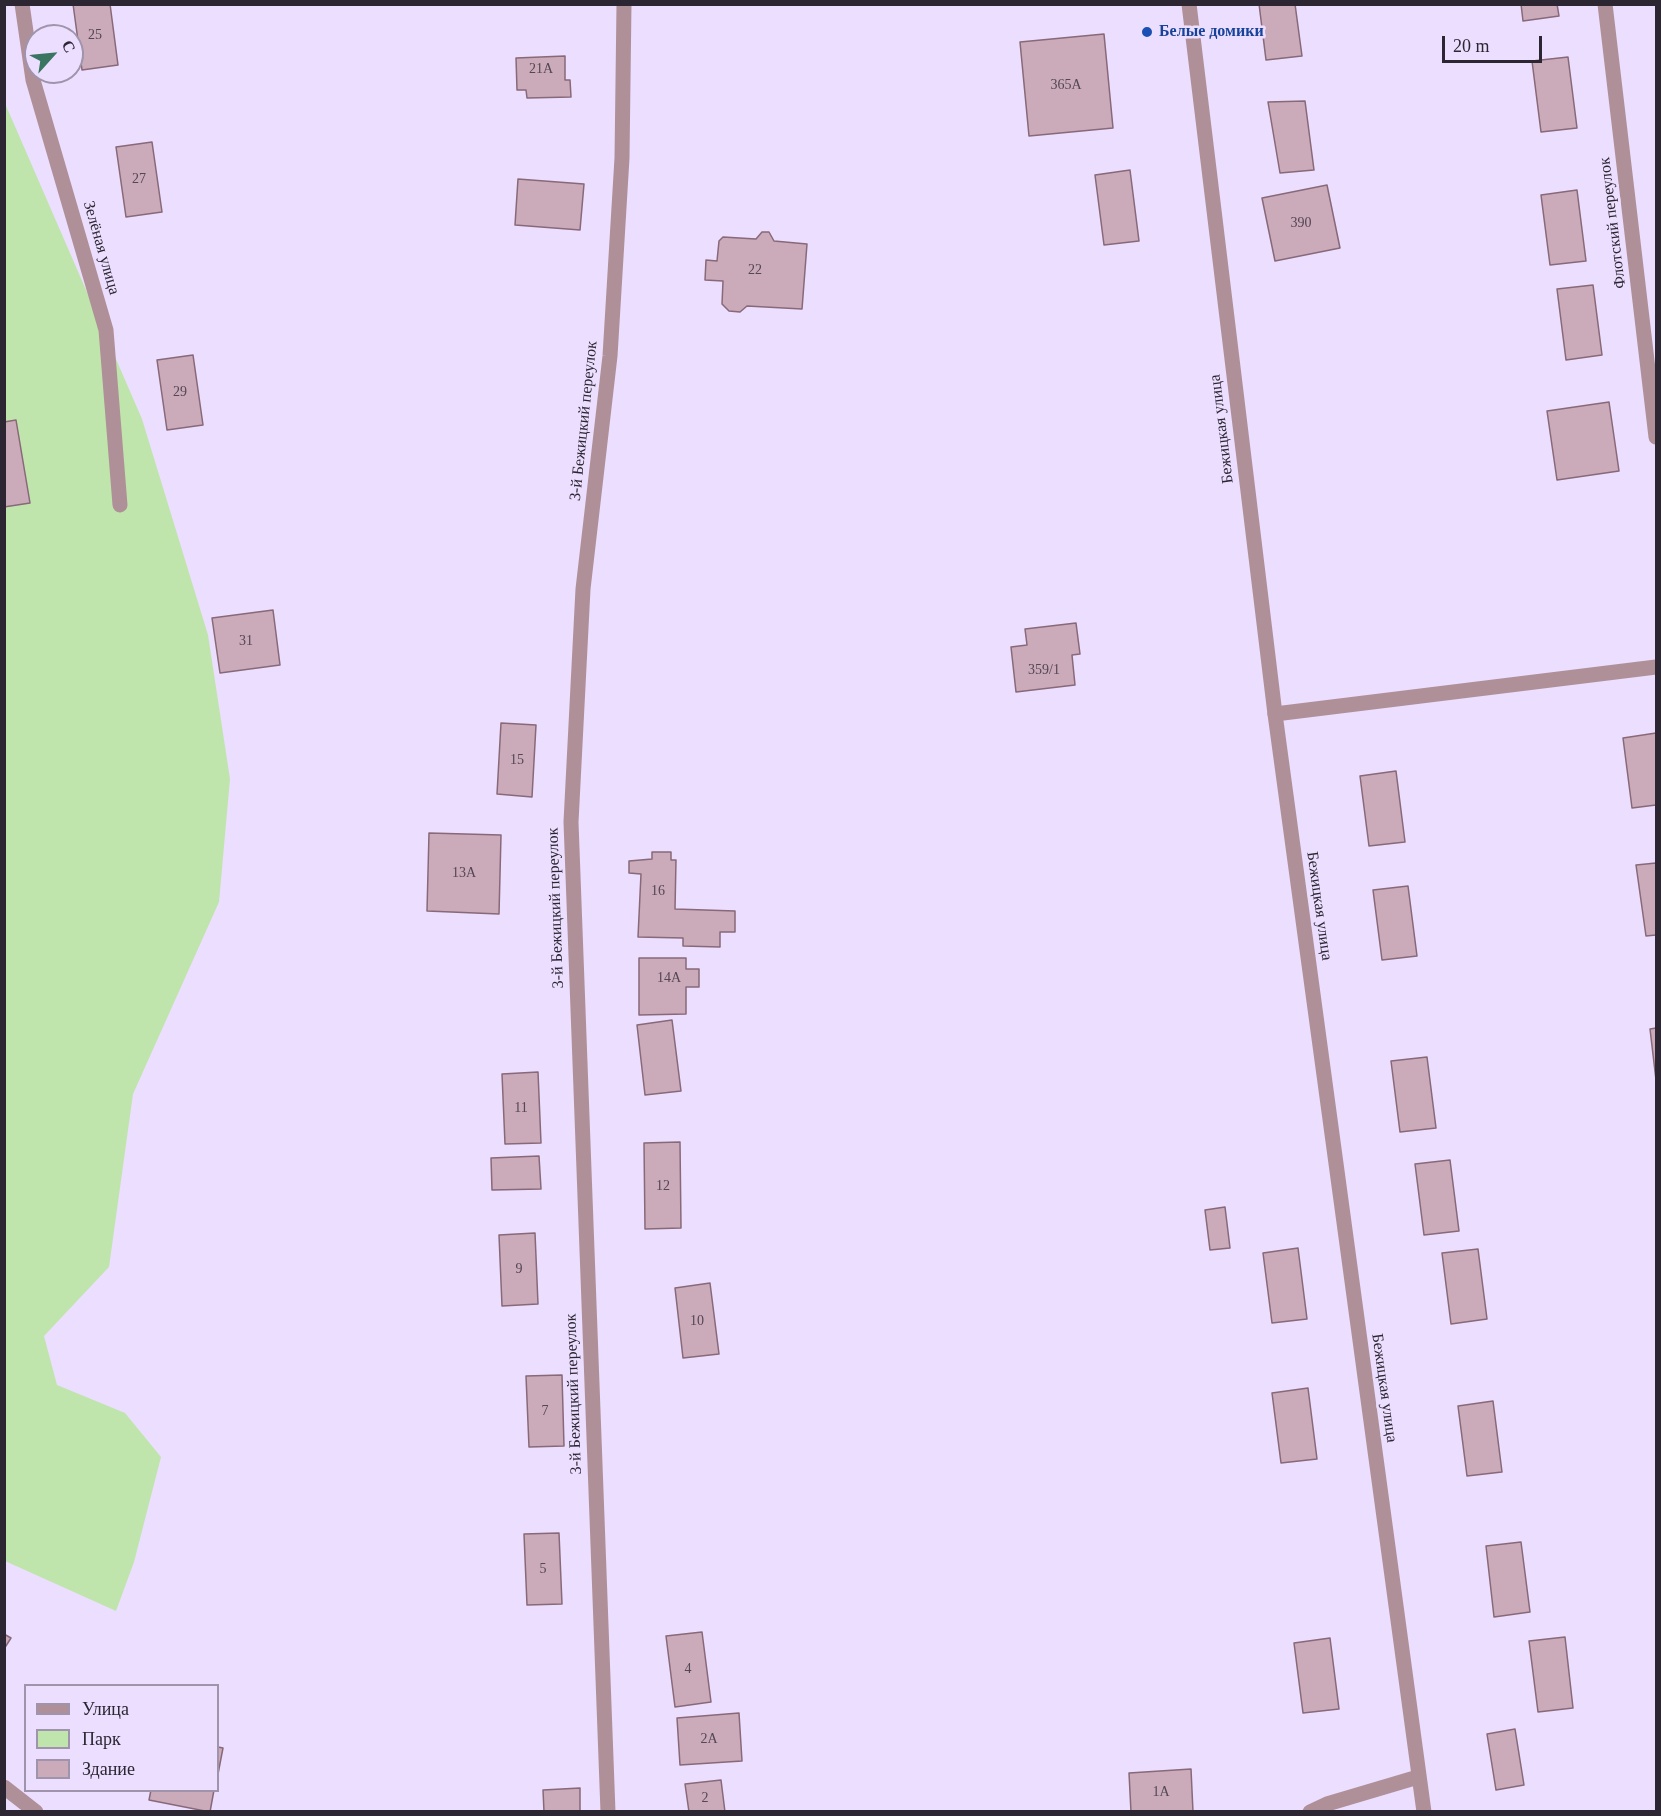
<!DOCTYPE html>
<html>
<head>
<meta charset="utf-8">
<style>
	body { margin:0 }
	#map { position:relative; width:1661px; height:1816px; overflow:hidden; background:#ecdefe; font-family:"Times New Roman",serif }
	canvas { display:block }
	.frame { position:absolute; inset:0; border:6px solid #2b2632; pointer-events:none }
	.legend { position:absolute; left:24px; top:1684px; width:195px; height:108px; box-sizing:border-box; background:#ecdefe; border:2px solid #9f94ac; margin:0; padding:8px 10px; list-style:none; font-size:18px; color:#2b2632 }
	.legend li { display:flex; align-items:center; gap:12px; height:30px }
	.legend b { width:30px; border:2px solid #9f94ac }
	.north { position:absolute; left:24px; top:24px; width:60px; height:60px; box-sizing:border-box; background:#ecdefe; border:2px solid #9f94ac; border-radius:50%; rotate:63deg; font-size:16px; font-weight:700; line-height:24px; text-align:center; color:#2b2632 }
	.north::after { content:''; display:block; margin:auto; width:21px; height:27px; background:#397561; clip-path:polygon(50% 0,100% 100%,50% 72%,0 100%) }
	.scale { position:absolute; left:1442px; top:36px; width:100px; height:27px; box-sizing:border-box; border:3px solid #2b2632; border-top:0; padding-left:8px; font-size:18px; line-height:21px; white-space:nowrap; color:#2b2632; -webkit-text-stroke:4px #ecdefe; paint-order:stroke }
</style>
</head>
<body>
<div id="map">
<canvas width="1661" height="1816"></canvas>
<div class="frame"></div>
<ul class="legend">
<li><b style="height:8px;background:#b09098"></b>Улица</li>
<li><b style="height:16px;background:#bfe5ac"></b>Парк</li>
<li><b style="height:16px;background:#cbaaba"></b>Здание</li>
</ul>
<div class="north">С</div>
<div class="scale">20 m</div>
</div>
<script>
const context = document.querySelector('canvas').getContext('2d');
context.lineJoin = 'round';
function fillPath(path, color) {
  context.fillStyle = color;
  context.fill(path, 'evenodd');
}
function trace(path, color, width, dash) {
  context.strokeStyle = color;
  context.lineWidth = width;
  context.lineCap = dash ? 'butt' : 'round';
  context.setLineDash(dash || []);
  context.stroke(path);
}
function write(font, color, halo, rows, align = 'center') {
  context.font = font + ' "Times New Roman",serif';
  context.lineWidth = 5;
  context.setLineDash([]);
  context.textBaseline = 'middle';
  context.strokeStyle = halo;
  context.fillStyle = color;
  for (const [text, x, y, turn = 0] of rows) {
    context.save();
    context.translate(x, y);
    context.rotate((+turn || 0) * Math.PI / 180);
    context.textAlign = isNaN(turn) ? turn : align;
    if (halo) context.strokeText(text, 0, 0);
    context.fillText(text, 0, 0);
    context.restore();
  }
}
const green = new Path2D(`
	M4,101l138,318 66,216 22,144 -11,123 -86,192 -24,173 -65,69 13,49 68,28 36,44 -27,105 -18,49 -111,-50z`);
const building = new Path2D(`
	M73,4h37l8,61 -36,5z
	M1259,4h36l7,52 -36,4z
	M1521,4h36l2,12 -36,5z
	M1104,34l9,94 -84,8 -9,-94z
	M565,56v24h5l1,17 -44,1 -1,-8h-9l-1,-32z
	M1568,57l9,71 -36,4 -9,-71z
	M1305,101l9,69 -34,3 -12,-71z
	M152,142l10,70 -36,5 -10,-70z
	M1130,170l9,71 -35,4 -9,-70z
	M518,179l66,5 -4,46 -65,-5z
	M1327,185l13,63 -65,13 -13,-63z
	M1577,190l9,71 -36,4 -9,-70z
	M762,232h7l5,9 33,3 -5,65 -55,-3 -7,6 -11,-1 -7,-7 1,-23 -18,-1 1,-20 11,1 2,-20 4,-4 33,2z
	M1593,285l9,70 -36,5 -9,-71z
	M193,355l10,70 -36,5 -10,-70z
	M1609,402l10,69 -62,9 -10,-69z
	M16,420l14,83 -26,4v-85z
	M273,610l7,55 -60,8 -8,-55z
	M1076,623l4,31 -8,1 3,30 -59,7 -5,-45 16,-2 -2,-16z
	M501,723l35,2 -4,72 -35,-3z
	M1656,733v72l-24,3 -9,-70z
	M1396,771l9,71 -36,4 -9,-70z
	M429,833l72,2 -2,79 -72,-3z
	M652,852h19v8h5l-1,49 60,2v21h-15v15l-37,-1v-8l-45,-1 3,-63 -12,-1v-12l23,-2z
	M1656,863v72l-10,1 -10,-71z
	M1408,886l9,70 -35,4 -9,-70z
	M639,958h47v11h13v18h-13v27l-47,1z
	M672,1020l9,71 -36,4 -8,-70z
	M1656,1028v52l-6,-51z
	M1427,1057l9,71 -36,4 -9,-71z
	M538,1072l3,71 -36,1 -3,-70z
	M680,1142l1,86 -36,1 -1,-86z
	M539,1156l2,33 -49,1 -1,-32z
	M1450,1160l9,71 -35,4 -9,-71z
	M1225,1207l5,41 -20,2 -5,-40z
	M535,1233l3,71 -36,2 -3,-71z
	M1298,1248l9,71 -35,4 -9,-70z
	M1478,1249l9,70 -36,5 -9,-71z
	M710,1283l9,71 -36,4 -8,-70z
	M562,1375l2,71 -35,1 -3,-71z
	M1308,1388l9,71 -36,4 -9,-70z
	M1493,1401l9,71 -35,4 -9,-70z
	M559,1533l3,71 -35,1 -3,-71z
	M1521,1542l9,70 -36,5 -8,-71z
	M702,1632l9,70 -36,5 -9,-71z
	M4,1634l7,4 -7,11z
	M1565,1637l8,71 -35,4 -9,-71z
	M1330,1638l9,71 -36,4 -9,-70z
	M739,1713l3,48 -62,4 -3,-47z
	M1515,1729l9,56 -28,5 -9,-56z
	M218,1747l5,1 -5,26z
	M1191,1769l2,43h-62l-2,-39z
	M721,1780l4,32h-36l-4,-28z
	M580,1788v24h-36l-1,-22z
	M151,1790h63l-4,22 -61,-12z`);
const minor = new Path2D(`
	M22,4l11,76 73,250 14,175
	M1605,4l51,433
	M1275,714l381,-47
	M4,1787l32,25
	M608,1812l-37,-990 12,-233 27,-233 12,-198 2,-154
	M1310,1812l17,-8 91,-27`);
const tertiary = new Path2D(`
	M1189,4l86,710 149,1098`);
const markers = [
	[1147,32,6,"#1a4fb4"]
];
const numberNames = [
	["25",95,35],
	["21А",541,69],
	["365А",1066,85],
	["27",139,179],
	["390",1301,223],
	["22",755,270],
	["29",180,392],
	["31",246,641],
	["359/1",1044,670],
	["15",517,760],
	["13А",464,873],
	["16",658,891],
	["14А",669,978],
	["11",521,1108],
	["12",663,1186],
	["9",519,1269],
	["10",697,1321],
	["7",545,1411],
	["5",543,1569],
	["4",688,1669],
	["2А",709,1739],
	["1А",1161,1792],
	["2",705,1798]
];
const transitNames = [
	["Белые домики",1159,32]
];
const streetNames = [
	["Флотский переулок",1613,223,-97],
	["Зелёная улица",101,248,74],
	["3-й Бежицкий переулок",584,421,-84],
	["Бежицкая улица",1222,429,-97],
	["Бежицкая улица",1319,906,82],
	["3-й Бежицкий переулок",556,908,-92],
	["Бежицкая улица",1384,1388,82],
	["3-й Бежицкий переулок",574,1394,-92]
];
fillPath(green, '#bfe5ac');
fillPath(building, '#cbaaba');
trace(building, '#886979', 1.5);
trace(minor, '#b09098', 15);
trace(tertiary, '#b09098', 15);
for (const [x, y, r, color] of markers) {
  const dot = new Path2D();
  dot.arc(x, y, r, 0, 2 * Math.PI);
  context.fillStyle = color;
  context.fill(dot);
  trace(dot, '#ecdefe', 2);
}
write('14px', '#534754', null, numberNames);
write('bold 16px', '#164399', '#ecdefe', transitNames, 'left');
write('16px', '#2b2632', '#ecdefe', streetNames);
</script>
</body>
</html>
